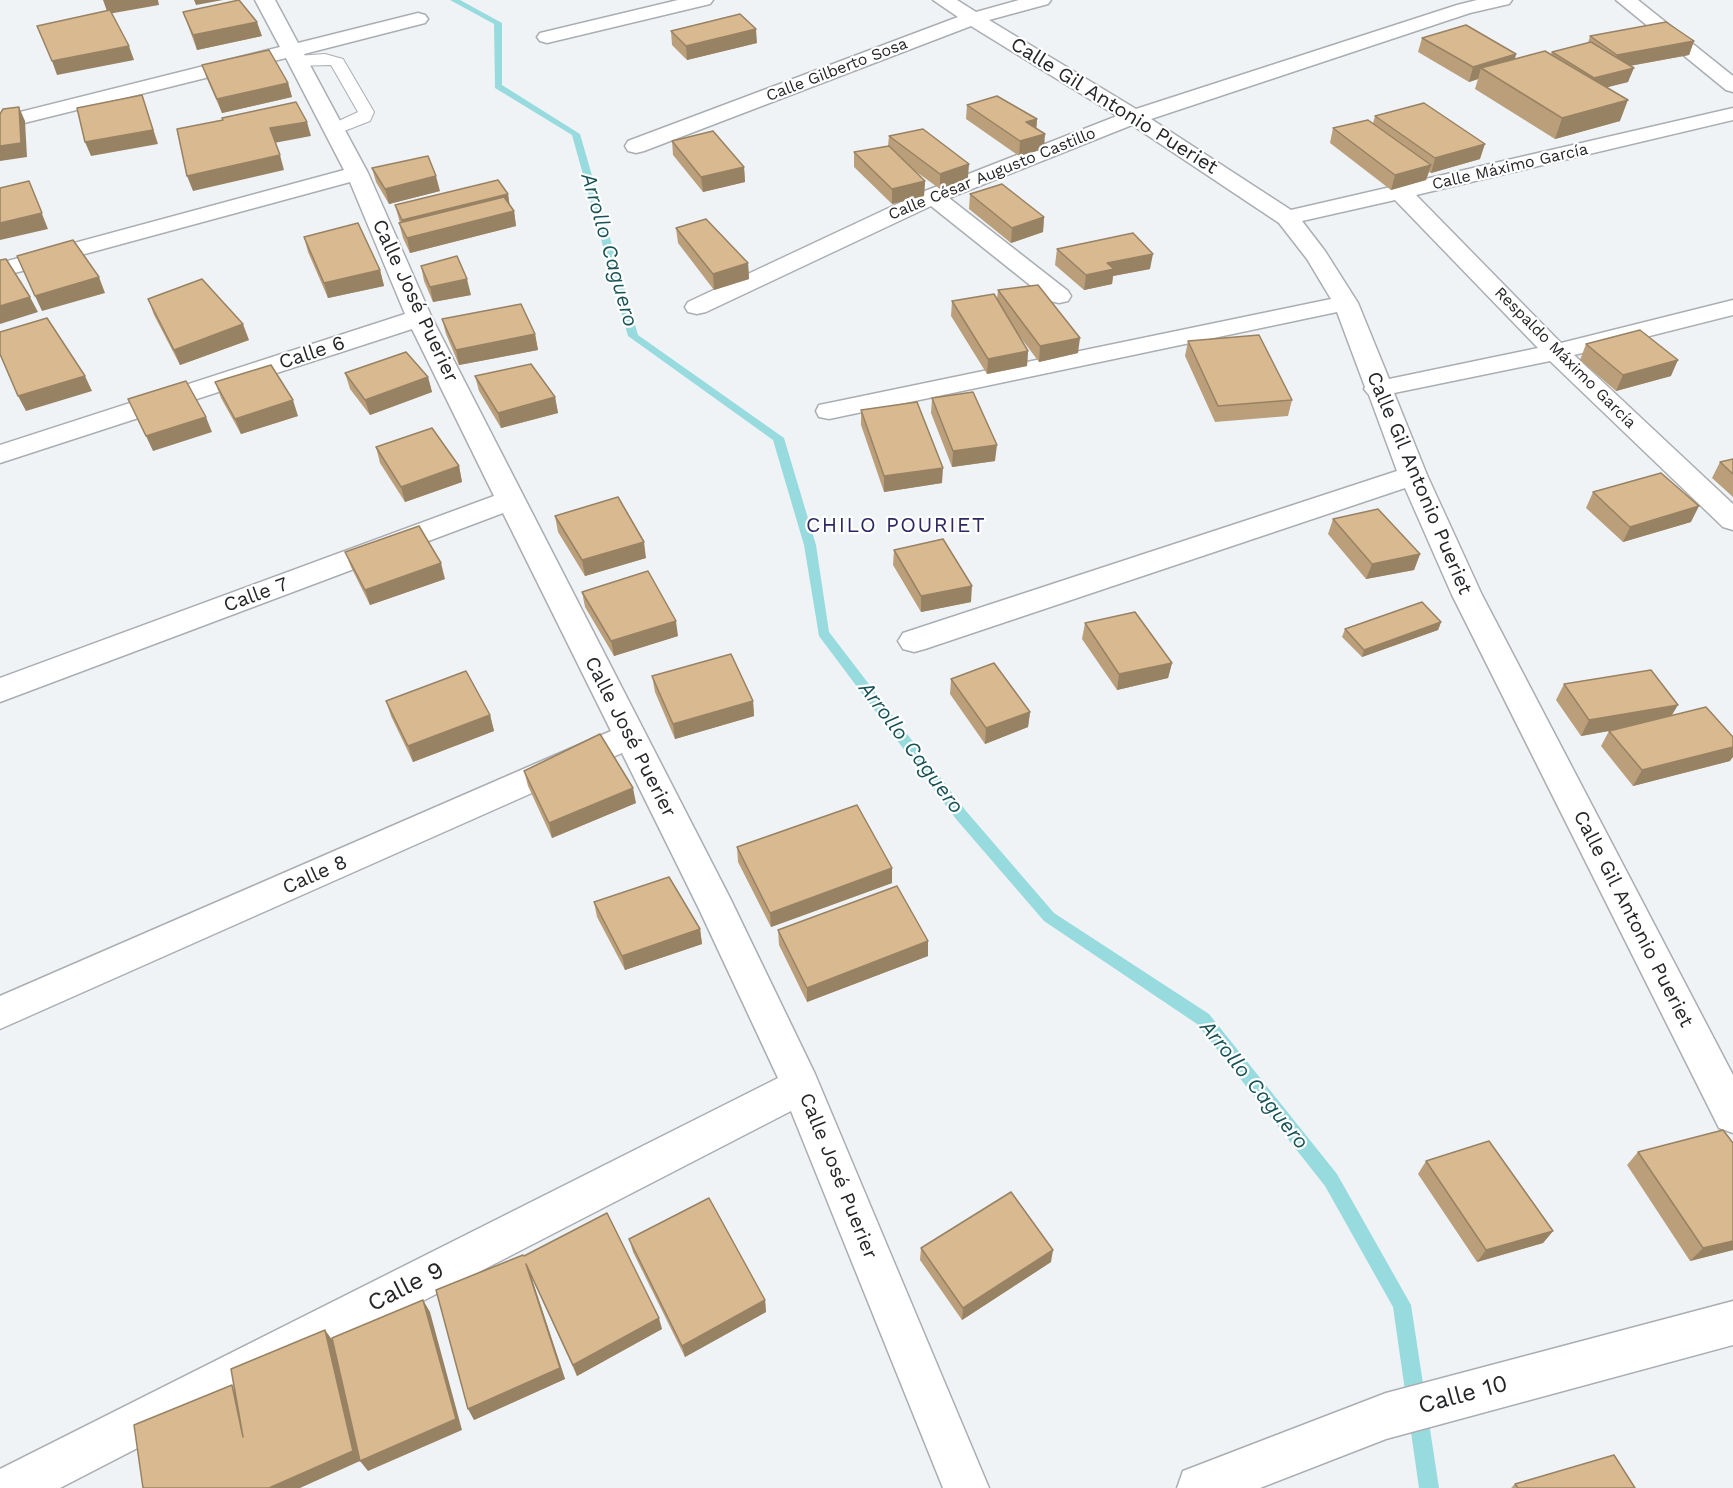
<!DOCTYPE html>
<html>
<head>
<meta charset="utf-8">
<style>
	body { margin:0 }
	canvas { display:block; background:#eff3f6 }
</style>
</head>
<body>
<canvas width="1733" height="1488"></canvas>
<script>
const context = document.querySelector('canvas').getContext('2d');
context.lineJoin = 'round';
function fillPath(path, color) {
  context.fillStyle = color;
  context.fill(path, 'evenodd');
}
function trace(path, color, width, dash) {
  context.strokeStyle = color;
  context.lineWidth = width;
  context.lineCap = dash ? 'butt' : 'round';
  context.setLineDash(dash || []);
  context.stroke(path);
}
function write(font, color, halo, rows, align = 'center') {
  context.font = font + ' "Work Sans",sans-serif';
  context.lineWidth = 4.5;
  context.setLineDash([]);
  context.textBaseline = 'middle';
  context.strokeStyle = halo;
  context.fillStyle = color;
  for (const [text, x, y, turn = 0] of rows) {
    context.save();
    context.translate(x, y);
    context.rotate((+turn || 0) * Math.PI / 180);
    context.textAlign = isNaN(turn) ? turn : align;
    if (halo) context.strokeText(text, 0, 0);
    context.fillText(text, 0, 0);
    context.restore();
  }
}
const stream = new Path2D(`
	M450,0h10l42,23v62l78,49 58,201 146,103 32,107 13,87 137,179 88,102 155,101 128,160 74,131 28,183h-20l-26,-181 -68,-121 -128,-162 -153,-103 -88,-102 -137,-183 -15,-91 -31,-105 -145,-104 -56,-201 -77,-47 -1,-64z`);
const service = new Path2D(`
	M325,54l18,5 31,53 -4,9 -36,14 -8,-5 2,-4 30,-14 -27,-47 -34,1 -8,-5 8,-5z`);
const minor = new Path2D(`
	M255,0h20l23,43 120,-30 7,2 3,4 -3,4 -121,31 64,119 64,145 298,580 85,176 174,414h-46l-152,-377 -731,377h-60v-19l778,-391 -79,-169 -77,-156 -622,276v-33l611,-265 -108,-218 -503,189v-24l494,-182 -82,-167 -412,134v-18l405,-131 -55,-132 -350,95v-14l344,-93 -58,-112 -286,71v-12l280,-70z
	M678,0h35l-3,4 -163,39 -7,-2 -3,-4 3,-4z
	M933,0h24l19,12 43,-12h32l-3,4 -59,16 147,89 321,-104 20,-5h35l-3,4 -39,9 -319,106 140,91 442,-102v12l-317,75 145,148 172,-43v15l-159,40 159,149v26l-10,-3 -173,-166 -156,32 33,82 55,120 251,480v58l-14,-5 -267,-533 -47,-107 -480,161 -11,3 -11,-3 -5,-8 5,-8 494,-162 -28,-76 -5,-6 1,-2 -28,-75 -508,107 -10,-2 -3,-6 3,-6 10,-2 502,-104 -24,-40 -28,-36 -147,-98 -183,73 119,93 3,5 -3,5 -9,2 -9,-2 -119,-95 -225,106 -9,2 -9,-2 -3,-5 3,-5 237,-111 192,-75 -146,-90 -327,125 -8,2 -8,-2 -3,-5 3,-5 330,-124zM1395,200l143,148 -149,31 -31,-76 -33,-52 -23,-30z
	M1616,0h22l95,76v16l-7,-2z
	M1733,1301v44l-347,94 -126,49h-83l6,-17 203,-78z`);
const wall = new Path2D(`
	M183,12l79,24 -65,14z
	M671,31l86,12 -70,17 -15,-15z
	M1590,36l104,5 -5,14 -59,11 -2,16 -21,5 13,34 -65,18 -80,-50 3,-10 -9,3 -51,-30 4,-14 94,16 -1,5 36,-5 1,-2 36,-9z
	M202,65l86,18 4,14 -70,16 -15,-34z
	M967,105l70,14 -1,10 8,20 -25,7 -53,-37z
	M1375,116l105,43 -49,14 -2,-1 -3,8 -35,10 -61,-47 3,-15 40,-5z
	M889,136l79,42 -28,11 -29,-21 14,13 -1,15 -32,8 -38,-37v-15l34,-6z
	M672,141l72,26 1,15 -42,10 -30,-37z
	M372,168l68,23 -51,13 -13,-22z
	M508,194l2,12 4,5 2,15 -106,27 -7,-15 -4,-15h1l-5,-18z
	M970,194l74,23 -1,15 -32,11 -42,-34z
	M676,228l72,35 1,16 -35,11 -36,-47z
	M304,237l76,33 4,16 -56,12 -20,-46z
	M1057,249l93,20 -37,7 -1,8 -28,6 -29,-25z
	M421,266l50,29 -38,7 -9,-21z
	M998,290l80,63 -39,9 -21,-28 10,17 -1,15 -40,8 -36,-58 1,-15 45,-2z
	M148,299l101,41 -69,25 -26,-50z
	M442,319l93,15 3,16 -79,15 -13,-31z
	M1188,341l104,59 -4,16 -73,6 -30,-66z
	M1586,344l85,32 -55,15 -36,-31z
	M345,373l83,4 4,15 -62,23 -20,-26z
	M475,376l80,21 3,16 -57,15 -22,-37z
	M215,382l83,34 -57,18 -20,-36z
	M932,398l63,63 -43,6 -21,-54z
	M861,410l81,73 -58,9 -23,-67z
	M376,447l83,19 3,16 -57,20 -25,-39z
	M1733,459v38l-21,-19 8,-16z
	M1593,492l98,30 -68,20 -37,-34z
	M555,516l91,42 -61,18 -27,-44z
	M1333,519l87,35 -6,16 -48,9 -38,-45z
	M894,550l77,52 -50,10 -28,-47z
	M345,552l100,27 -75,26 -19,-38z
	M582,592l96,44 -64,20 -29,-49z
	M1441,622l-3,8 -76,27 -20,-20 3,-8z
	M1085,623l87,40 -4,15 -51,12 -35,-51z
	M652,676l101,25 1,15 -79,23 -20,-47z
	M951,679l79,33 -2,15 -43,17 -35,-50z
	M1564,684l108,32 58,45 -97,25 -32,-40 8,-15 -28,5 -25,-36z
	M386,701l104,14 4,16 -81,31 -22,-46z
	M524,771l112,32 -84,35 -24,-52z
	M737,847l155,21v15l-121,44 -33,-65z
	M594,902l106,27 2,15 -77,26 -28,-53z
	M778,930l150,11v15l-121,46 -28,-57z
	M1733,1143v107l-43,11 -63,-96 11,-13z
	M1426,1161l127,70 -10,12 -66,19 -59,-88z
	M629,1239l136,61 1,12 -81,45 -52,-105z
	M921,1248l130,14 -89,58 -42,-60z
	M524,1256l138,73 -85,47 -46,-100 34,103 -91,41z
	M1515,1484l120,4h-124z`);
const shadedWall = new Path2D(`
	M103,0h55l1,5 -51,9z
	M194,0h29l-27,5z
	M257,22l5,14 -65,14 -4,-15z
	M756,29l1,14 -70,17 -1,-14z
	M1694,41l-5,14 -77,14 5,-14z
	M129,46l5,14 -77,15 -5,-14z
	M1516,54l-4,14h-31l-3,11 -9,3 4,-15z
	M1634,68l-6,14 -39,10 5,-14z
	M288,83l4,14 -70,16 -5,-14z
	M142,95l16,49 -67,12 -6,-14z
	M1628,100l-8,21 -65,18 7,-21z
	M19,107l6,14 2,36 -27,4v-15z
	M1037,119l-1,15 -10,-12z
	M307,122l4,14 -37,7 -4,-15z
	M1045,134l-1,15 -25,7 1,-15z
	M1485,144l-5,15 -49,14 4,-15z
	M280,155l4,15 -91,21 -6,-15z
	M969,164l-1,14 -28,11v-15z
	M1431,165l-5,15 -35,10 4,-15z
	M744,167l1,15 -42,10 -2,-15z
	M436,176l4,15 -51,13 -4,-15z
	M29,181l19,48 -48,11v-17z
	M925,181l-1,15 -32,8v-15z
	M508,194l2,15 -104,26 -4,-15z
	M514,211l2,15 -106,27 -3,-15z
	M1044,217l-1,15 -32,11 1,-15z
	M1153,254l-3,15 -37,7 -1,8 -28,6 2,-15 21,-12z
	M748,263l1,16 -35,11 -1,-16z
	M380,270l4,16 -56,12 -4,-15z
	M99,277l6,16 -63,18 -7,-15z
	M467,279l4,16 -38,7 -3,-15z
	M30,297l8,15 -38,12v-18z
	M243,324l6,16 -69,25 -6,-15z
	M535,334l3,16 -79,15 -3,-15z
	M1080,338l-2,15 -39,9 1,-16z
	M1028,351l-1,15 -40,8 1,-15z
	M1678,360l-7,16 -55,15 7,-16z
	M85,376l7,15 -66,20 -8,-15z
	M428,377l4,15 -62,23 -5,-15z
	M555,397l3,16 -57,15 -3,-15z
	M293,400l5,16 -57,18 -6,-15z
	M206,417l6,15 -59,19 -7,-15z
	M997,445l-2,16 -43,6 1,-16z
	M459,466l3,16 -57,20 -4,-15z
	M943,468l-1,15 -58,9v-16z
	M1699,506l-8,16 -68,20 7,-15z
	M644,542l2,16 -61,18 -3,-16z
	M1420,554l-6,16 -48,9 6,-15z
	M441,563l4,16 -75,26 -5,-15z
	M972,586l-1,16 -50,10v-16z
	M676,621l2,15 -64,20 -3,-15z
	M1441,622l-3,8 -76,27 2,-7z
	M1172,663l-4,15 -51,12 2,-16z
	M753,701l1,15 -79,23 -2,-15z
	M1678,705l-9,15 -88,16 8,-16z
	M1030,712l-2,15 -43,17 1,-16z
	M490,715l4,16 -81,31 -5,-16z
	M1733,747v10l-3,4 -97,25 9,-16z
	M633,788l3,15 -84,35 -3,-15z
	M892,868v15l-121,44 -1,-14z
	M700,929l2,15 -77,26 -3,-14z
	M928,941v15l-121,46v-14z
	M1553,1231l-10,12 -66,19 9,-12z
	M1733,1241v9l-43,11 13,-13z
	M1053,1250l-2,12 -89,58 1,-12z
	M526,1264l5,12 34,103 -91,41 -6,-11z
	M423,1300l7,12 32,118 -94,41 -8,-10 -60,27h-31l56,-158 8,11z
	M765,1300l1,12 -81,45 -3,-11z
	M659,1318l3,11 -85,47 -4,-11z`);
const building = new Path2D(`
	M239,0l18,22 -64,13 -10,-23z
	M110,10l19,36 -77,15 -15,-35z
	M740,14l16,15 -70,17 -15,-15z
	M1666,22l28,19 -77,14 -27,-19z
	M1466,25l50,29 -43,13 -51,-29z
	M1591,42l43,26 -40,10 -42,-26z
	M269,50l19,33 -71,16 -15,-34z
	M1545,51l83,49 -66,18 -81,-50z
	M142,95l11,35 -68,12 -8,-34z
	M997,96l40,23 -11,3 19,12 -25,7 -53,-36z
	M296,102l11,20 -37,6 10,27 -93,21 -10,-47 46,-9 -1,-2z
	M1424,103l61,41 -50,14 -60,-42z
	M19,107l2,36 -21,3v-32l3,-5z
	M1368,120l63,45 -36,10 -62,-47z
	M923,129l46,35 -29,10 -51,-38z
	M713,131l31,36 -43,10 -29,-36z
	M889,146l36,35 -33,8 -38,-37z
	M428,156l8,20 -51,13 -13,-21z
	M498,180l10,14 -106,26 -7,-15z
	M29,181l13,32 -42,10v-35z
	M1002,184l42,33 -32,11 -42,-34z
	M504,197l10,14 -107,27 -8,-15z
	M706,219l42,44 -35,11 -37,-46z
	M358,223l22,47 -56,13 -20,-46z
	M1133,233l20,21 -46,9 7,6 -28,6 -29,-26z
	M73,240l26,37 -64,19 -18,-40z
	M457,256l10,23 -37,8 -9,-21z
	M6,259l24,38 -30,9v-46z
	M202,279l41,45 -69,26 -26,-51z
	M1038,285l42,53 -40,8 -42,-56z
	M994,294l34,57 -40,8 -36,-58z
	M521,304l14,30 -79,16 -14,-31z
	M47,318l38,58 -67,20 -18,-42v-22z
	M1640,330l38,30 -55,15 -37,-31z
	M1259,335l33,65 -74,6 -30,-65z
	M406,352l22,25 -63,23 -20,-27z
	M531,364l24,33 -57,16 -23,-37z
	M271,365l22,35 -58,19 -20,-37z
	M186,381l20,36 -60,19 -18,-37z
	M973,392l24,53 -44,6 -21,-53z
	M917,402l26,66 -59,8 -23,-66z
	M432,428l27,38 -58,21 -25,-40z
	M1733,459v15l-13,-12z
	M1661,473l38,33 -69,21 -37,-35z
	M618,497l26,45 -62,18 -27,-44z
	M1378,509l42,45 -48,10 -39,-45z
	M419,526l22,37 -76,27 -20,-38z
	M943,539l29,47 -51,10 -27,-46z
	M648,571l28,50 -65,20 -29,-49z
	M1422,602l19,20 -77,28 -19,-21z
	M1135,612l37,51 -53,11 -34,-51z
	M731,654l22,47 -80,23 -21,-48z
	M994,663l36,49 -44,16 -35,-49z
	M1651,670l27,35 -89,15 -25,-36z
	M466,671l24,44 -82,31 -22,-45z
	M1706,707l27,30v10l-91,23 -33,-39z
	M600,734l33,54 -84,35 -25,-52z
	M857,805l35,63 -122,45 -33,-66z
	M669,877l31,52 -78,27 -28,-54z
	M897,886l31,55 -121,47 -29,-58z
	M1723,1130l10,13v98l-30,7 -65,-96z
	M1489,1141l64,90 -67,19 -60,-89z
	M1011,1192l42,58 -90,58 -42,-60z
	M709,1198l56,102 -83,46 -53,-107z
	M607,1213l52,105 -86,47 -47,-101 34,104 -92,41 -32,-119 87,-35 1,1z
	M423,1300l33,119 -96,42 -28,-123z
	M325,1330l28,121 -84,37h-126l-9,-63 98,-40 11,52 -12,-68z
	M1614,1455l21,33h-117l-3,-4z`);
const farStreetnames = [
	["Calle Gilberto Sosa",837,70,-21],
	["Calle Máximo García",1510,167,-13],
	["Calle César Augusto Castillo",992,174,-22],
	["Respaldo Máximo García",1565,358,45]
];
const streetNames = [
	["Calle Gil Antonio Pueriet",1114,106,32],
	["Calle José Puerier",415,301,65],
	["Calle 6",312,353,-18],
	["Calle Gil Antonio Pueriet",1419,483,67],
	["Calle 7",256,595,-20],
	["Calle José Puerier",630,737,63],
	["Calle 8",315,875,-24],
	["Calle Gil Antonio Pueriet",1633,919,63],
	["Calle José Puerier",838,1176,68]
];
const waterNames = [
	["Arrollo Caguero",609,250,74],
	["Arrollo Caguero",911,748,53],
	["Arrollo Caguero",1254,1085,51]
];
const neighbourhoodNames = [
	["CHILO POURIET",896,526]
];
const nearStreetnames = [
	["Calle 9",406,1287,-27],
	["Calle 10",1463,1395,-15]
];
fillPath(stream, '#98dbdf');
trace(service, '#aaaeb2', 2);
trace(minor, '#aaaeb2', 3);
fillPath(service, '#fff');
fillPath(minor, '#fff');
fillPath(wall, '#bb9f7b');
fillPath(shadedWall, '#988264');
fillPath(building, '#d9b98f');
trace(building, '#988264', 1.5);
write('16px', '#252628', '#fff', farStreetnames);
write('20px', '#252628', '#fff', streetNames);
write('italic 21px', '#195357', '#fff', waterNames);
context.letterSpacing = '1.5px';
write('21px', '#2e2863', '#fff', neighbourhoodNames);
context.letterSpacing = '0px';
write('24px', '#252628', '#fff', nearStreetnames);
</script>
</body>
</html>
